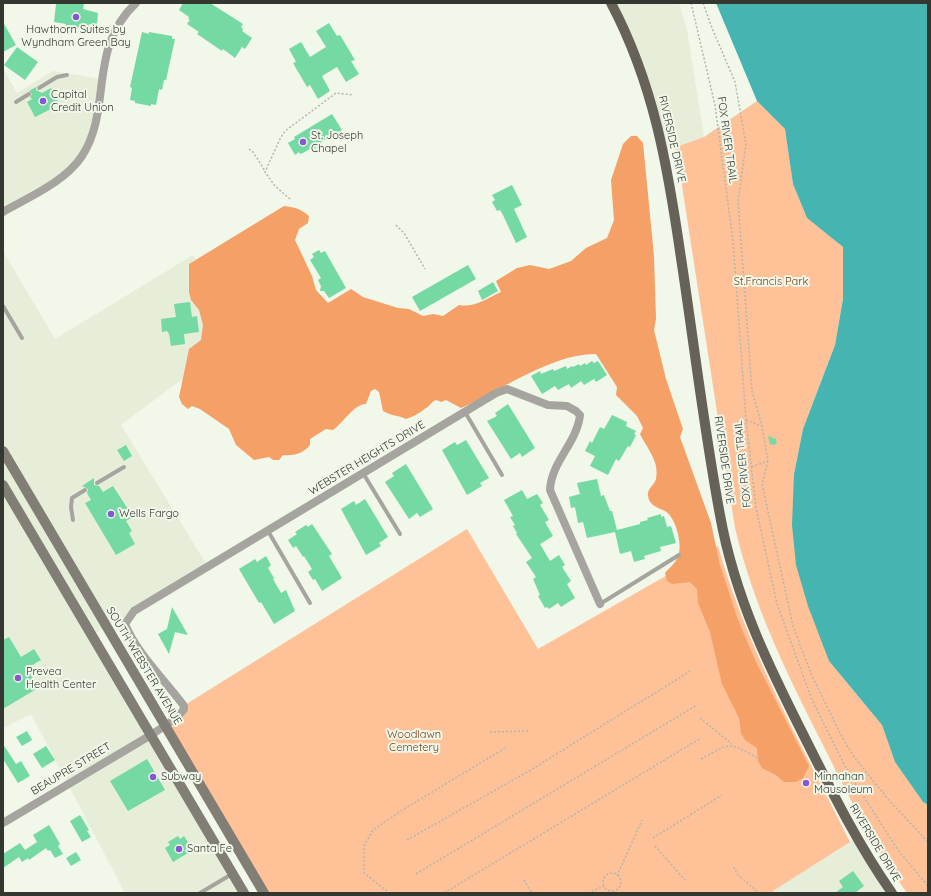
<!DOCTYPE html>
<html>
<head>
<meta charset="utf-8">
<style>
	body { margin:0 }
	#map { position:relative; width:931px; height:896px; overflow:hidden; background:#f1f7e9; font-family:Quicksand,sans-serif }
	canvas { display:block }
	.frame { position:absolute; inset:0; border:4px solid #343630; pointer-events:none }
</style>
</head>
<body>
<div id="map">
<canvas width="931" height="896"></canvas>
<div class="frame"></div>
</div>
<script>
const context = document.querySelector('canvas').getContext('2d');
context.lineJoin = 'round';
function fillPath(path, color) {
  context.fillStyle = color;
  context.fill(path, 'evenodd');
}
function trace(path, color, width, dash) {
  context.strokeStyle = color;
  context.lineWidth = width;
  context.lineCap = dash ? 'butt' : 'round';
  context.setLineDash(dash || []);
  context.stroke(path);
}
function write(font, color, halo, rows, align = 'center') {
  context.font = font + ' Quicksand,sans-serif';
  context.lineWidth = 4;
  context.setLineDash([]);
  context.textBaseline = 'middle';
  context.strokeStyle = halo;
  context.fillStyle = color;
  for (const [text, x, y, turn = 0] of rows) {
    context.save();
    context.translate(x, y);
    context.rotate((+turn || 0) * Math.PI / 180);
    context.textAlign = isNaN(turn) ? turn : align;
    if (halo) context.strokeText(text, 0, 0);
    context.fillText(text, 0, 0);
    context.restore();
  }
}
const built = new Path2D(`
	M611,3h68l8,27 17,107 -40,14z
	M3,69l14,24 36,-22 48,8 -8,53 -20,35 -70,45z
	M3,251l52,88 138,-84 13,19 11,79 -96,72 87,142 -74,44 -7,10 -6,-4 -28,18 151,258h-119l-94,-179 -28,14z
	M856,838l36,55h-118l-1,-2z`);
const green = new Path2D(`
	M757,101l28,28 8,55 14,34 36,29v52l-8,46 -32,84 -9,45 35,187 53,64 13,37 28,40 5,3v88h-21c-35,-49 -58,-96 -85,-150 -36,-71 -68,-136 -87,-215l-59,-381 28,-10z
	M467,529l71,120 180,-103c29,104 84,199 132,296l-77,49 1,2h-516l-94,-160 20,-16 4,-14z`);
const forest = new Path2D(`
	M631,136h6l6,7 11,113 2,63 -2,11 12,49 17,50 -3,8 31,86 9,42 18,55 17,40 54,106 -6,12 -7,4h-12l-8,-7 -14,-7 -4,-7 -1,-13 -12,-8 -4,-7 -2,-15 -17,-34 -12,-52 -12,-29 -1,-14 -7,-7 -18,2 -5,-3 -2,-8c4,-5 11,-10 13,-17 5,-10 -2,-39 -13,-45 -7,-3 -16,-6 -17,-15 -1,-8 6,-10 8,-17 4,-17 -9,-31 -16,-45l3,-6 -6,-12 -21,-21 1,-8 -21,-33c-43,-1 -96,37 -135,54l-15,-8 -5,2 -5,-2c-5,2 -6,6 -10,8 -5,4 -13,9 -20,11 -8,-4 -15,-3 -23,-8l-4,-19 -4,-3 -4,2 -5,13c-13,1 -22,18 -33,26l-7,-1 -16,10v6c-7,9 -17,11 -27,10l-4,5h-6l-4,-3 -15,3 -18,-15 -7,-16 -29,-20 -8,-3 -4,3 -6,-5 -3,-7 10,-48 12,-9 2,-15 -4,-15 -8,-10 -2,-8v-28l95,-58c10,1 17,3 25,10l-1,7 -9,6 -4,11 17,36 4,14 12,13 23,-14 12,8 35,11 11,1 14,7 10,-2 10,2 16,-11c15,3 29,-7 42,-13l-5,-11 21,-13 13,-3 19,4 22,-8 15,-13 21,-10 7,-18 -3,-40 12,-36z`);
const water = new Path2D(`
	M716,3h212v802l-5,-3 -28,-40 -13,-37 -53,-64 -21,-55 -12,-41 -4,-40 2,-51 9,-45 32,-84 8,-46v-52l-36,-29 -14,-34 -8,-55 -28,-28z`);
const building = new Path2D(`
	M84,3l-1,6 15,4 -1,12 -8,-1v4l-11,-1v4l-13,-2 1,-5 -12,-2 2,-18z
	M183,3h27l33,21 -2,3 2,2 -1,2 10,7 -7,11 -3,-2 -7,11 -12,-9 -1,2 -25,-17 2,-2 -12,-8 3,-4 -2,-1 1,-2 -10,-7z
	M3,22l13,23 -13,7z
	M329,23l8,13 3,-1 15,25 -4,1 8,13 -13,8 -9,-15 -15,9 8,15 -12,8 -8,-14 -3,2 -14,-24 3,-1 -7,-13 12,-7 9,15 16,-10 -10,-16z
	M142,32l7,2v-2l23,4v3h3l-9,41h-2l-2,10 -3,-1 -3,16 -5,-1v2l-16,-3v-2l-5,-1 2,-12 -2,-1z
	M17,47l21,15 -13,18 -21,-15z
	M36,87v3l6,3 9,-5 7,14 -7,7 -16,8 -8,-15 5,-3 -2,-2 2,-3 -3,-3z
	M332,114l10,16 -21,12 1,2 -8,5 -1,-2 -10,6 -3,1 -1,-2 -4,3 -7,-12 7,-4 -1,-2z
	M512,185l10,20 -8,4 13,28 -11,6 -13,-28 -3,-5 -3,1 -5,-9 3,-2 -3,-5z
	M319,250l2,3 4,-2 21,37 -17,10 -5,-7h-4l1,-5 -3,-6 3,-2 -11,-18 4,-3 -2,-3z
	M468,265l8,14 -56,32 -8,-14z
	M493,282l5,9 -16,9 -4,-9z
	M190,302l2,15 5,-1 2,16 -15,2 1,10 -14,2 -2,-12 -2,-3 -5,1 -1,-13 15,-2 -2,-13z
	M592,361l2,2 4,-2 9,14 -11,7 -2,-3 -10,6 -3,-4 -10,7 -2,-4 -11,6 -3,-4 -13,8 -11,-18 9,-5 1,3 12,-5 1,2 12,-5 1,3 5,-3 1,1 6,-3 1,2 5,-3 1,2z
	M508,404l27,44 -13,9 -2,-4 -9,6 -24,-38 10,-5 -2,-3z
	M612,415l15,7 -1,4 10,5 -2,3 2,1 -6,12 -2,-1 -9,15 -3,-2 -8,16 -18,-9 5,-10 -10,-5 5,-10 2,2 8,-16 4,2z
	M768,436l8,3 1,4 -3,2 -4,-1z
	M466,440l23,38 -9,5 2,3 -15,9 -25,-45 13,-8 2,3z
	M126,445l6,11 -8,5 -7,-11z
	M406,464l27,45 -13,8 -3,-4 -8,6 -24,-37 9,-6 -2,-3z
	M94,478v7l5,1 4,6 10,-6 20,31 -7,4 6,10 -3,2 6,11 -19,11 -31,-52 6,-3 -4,-7 1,-4 -6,-3z
	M597,479l4,17 3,-1 6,16h2l5,19 23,-6v-2l8,-2 -1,-2 14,-4v3l3,-1 3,11 4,-1 5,17 -16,4 1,4 -17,5 1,3 -11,3 -3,-11 -11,3 -5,-22 -28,6 -4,-16 -5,1 -3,-16 -4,1 -2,-11 11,-3 -3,-11z
	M522,490l5,9 10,-5 6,9 -3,2 9,15 -4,2 8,14 -13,8 10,17 9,-6 6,10 -3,2 9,14 -4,3 8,14 -14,9 -3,-4 -9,6 -2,-2 -2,1 -7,-12 2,-1 -7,-16 3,-2 -10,-15 6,-4 -16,-24 1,-1 -4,-7 2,-1 -5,-8 3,-1 -9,-16z
	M365,499l23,38 -9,6 2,3 -15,9 -25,-46 13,-8 2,4z
	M312,524l20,30 -3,2 13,22 -20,13 -7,-12 -2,1 -5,-8 4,-3 -8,-13 -1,1 -7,-11 -3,2 -5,-8 9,-6 -2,-2 11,-7 2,2z
	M266,556l5,9 -3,3 6,10 -1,1 8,14 5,-3 9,21 -21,13 -13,-22 -2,1 -20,-34 16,-10 2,3z
	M172,607l16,28 -13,-3 -6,22 -11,-20 9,-5z
	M9,637l12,20 13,-8 7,11 -14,8 11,20 -35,21v-69z
	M27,731l5,9 -10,6 -6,-9z
	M3,744l13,20 5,-3 9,15 -12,7 -15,-24z
	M46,746l9,14 -13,8 -9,-14z
	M147,759l18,31 -37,21 -18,-30z
	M80,815l9,15 -2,1 4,6 -9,5 -12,-21z
	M49,825l11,19 -2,2 5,8 -8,4 -5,-8 -2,1 -2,-3 -17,12 -1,-2 -6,4 -3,-5 -16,11v-14l17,-11 5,7 12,-8 -4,-7z
	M178,836l2,3 4,-3 9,14 -20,12 -8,-14 5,-3 -2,-3z
	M76,852l5,8 -10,6 -5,-8z
	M853,871l11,15 -9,7h-20l8,-6 -4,-6z`);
const path = new Path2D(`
	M691,3l24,102 18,136 13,179 10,88 21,96 35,96 37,74 49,76 30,36
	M703,3l9,25 23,54 11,62 -8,57 14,190 10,35
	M249,149l4,3 12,19
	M290,199l-15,-13 -10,-14 15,-33 5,-8 51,-38 17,2
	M396,225l8,8 21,36
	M746,420l16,6 6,35 -17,6
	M768,461l-6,23 31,142 19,50 30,61 12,20 34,42 40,43
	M700,718l32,26
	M490,732l39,-1
	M701,759c33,-18 27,-17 60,1
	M653,838l69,-43
	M407,840l122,-69 163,-101
	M655,846l30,34
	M734,867l3,7 22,19
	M603 882a9 9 0 1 1 18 0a9 9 0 1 1-18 0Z
	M416,874l281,-169
	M617,876l25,-56
	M524,880l8,13
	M387,891l-23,-18v-27l9,-16 31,-21 103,-62
	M444,893l257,-155
	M588,893l16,-7`);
const service = new Path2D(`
	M39,88l18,-11 10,-2
	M16,102l13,-8
	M3,306l19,32
	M465,412l37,63
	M363,473l37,61
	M97,483l27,-16
	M73,520l-2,-13 1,-9 13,-8
	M268,531l42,72
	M600,604l79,-49
	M200,893l32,-19`);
const minor = new Path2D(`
	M3,212c26,-15 62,-30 79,-56 31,-48 5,-107 54,-153
	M3,823l148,-88 27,-18 6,-8v-3c-20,-27 -46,-51 -59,-82l9,-13 362,-218 11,-4 41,16 19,1 9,5 4,4c-3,28 -29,47 -30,75l50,114`);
const secondary = new Path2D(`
	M3,451l261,442
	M3,485l241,408`);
const primary = new Path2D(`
	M611,3c43,81 57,165 70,255 13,85 23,172 39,257 15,84 50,154 88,229 26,52 51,102 84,149`);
const markers = [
	[76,17,4,"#8358d2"],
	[43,101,4,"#8358d2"],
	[303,142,4,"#8358d2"],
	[111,514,4,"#8358d2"],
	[18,678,4,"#8358d2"],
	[153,777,4,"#8358d2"],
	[806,783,4,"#8358d2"],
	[179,849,4,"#8358d2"]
];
const poiNames = [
	["Hawthorn Suites by",76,30,"center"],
	["Wyndham Green Bay",76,43,"center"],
	["Capital",51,95],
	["Credit Union",51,108],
	["St. Joseph",311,136],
	["Chapel",311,149],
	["Wells Fargo",119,514],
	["Prevea",26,672],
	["Health Center",26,685],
	["Subway",161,777],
	["Minnahan",814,777],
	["Mausoleum",814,790],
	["Santa Fe",187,849]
];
const streetNames = [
	["RIVERSIDE DRIVE",672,139,77],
	["FOX RIVER TRAIL",727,140,82],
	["WEBSTER HEIGHTS DRIVE",367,458,-31],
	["RIVERSIDE DRIVE",724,460,82],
	["FOX RIVER TRAIL",743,464,-96],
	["SOUTH WEBSTER AVENUE",144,666,59],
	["BEAUPRE STREET",71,769,-31],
	["RIVERSIDE DRIVE",875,843,59]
];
const parkNames = [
	["St.Francis Park",771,282],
	["Woodlawn",414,735],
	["Cemetery",414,748]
];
fillPath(built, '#e6eed9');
fillPath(green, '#fec198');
fillPath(forest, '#f4a067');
fillPath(water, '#46b4b1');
fillPath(building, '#75d9a3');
trace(path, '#b2b7ac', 1.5, [2, 2]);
trace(service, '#a6a49e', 4);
trace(minor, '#a6a49e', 8);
trace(secondary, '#817e75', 10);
trace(primary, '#666258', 10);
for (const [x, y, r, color] of markers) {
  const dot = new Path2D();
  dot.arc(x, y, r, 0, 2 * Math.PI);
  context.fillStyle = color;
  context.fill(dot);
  trace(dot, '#f1f7e9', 1.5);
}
write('11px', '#343630', '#f1f7e9', poiNames, 'left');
write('11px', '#343630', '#f1f7e9', streetNames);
write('11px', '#743e14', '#f1f7e9', parkNames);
</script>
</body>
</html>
